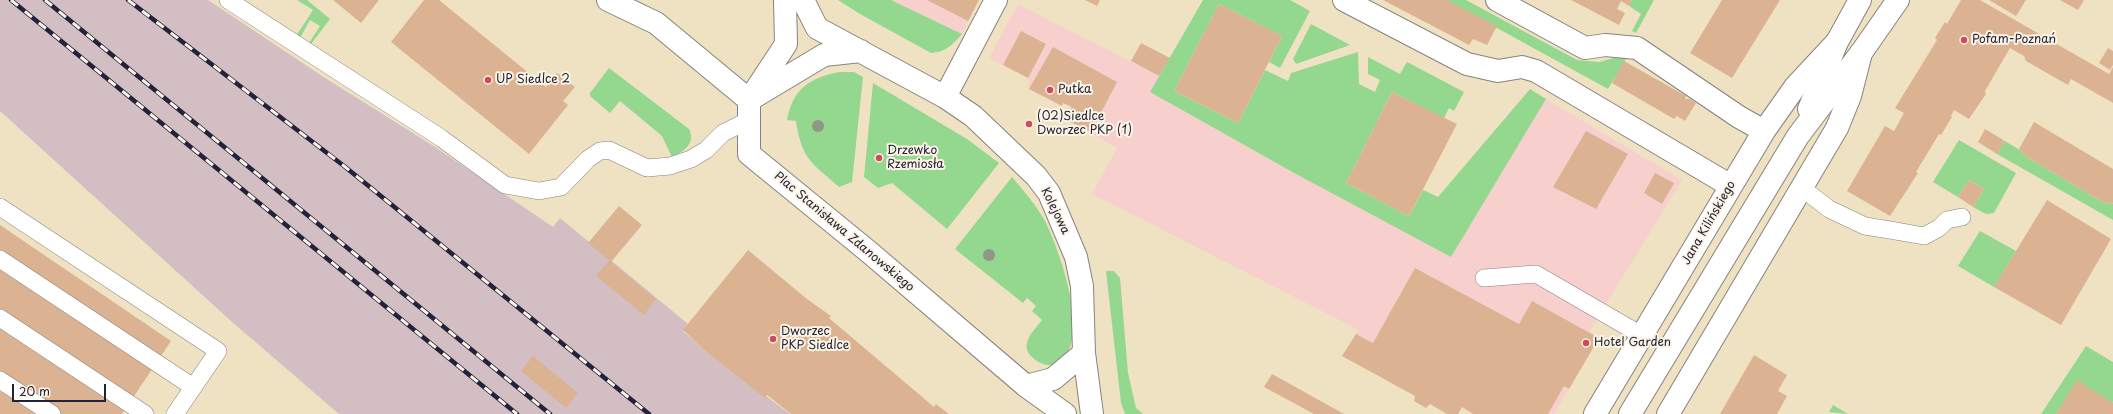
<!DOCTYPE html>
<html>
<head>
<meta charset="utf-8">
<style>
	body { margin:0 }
	#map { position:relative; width:2113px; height:414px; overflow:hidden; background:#efe2c2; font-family:"Playpen Sans",sans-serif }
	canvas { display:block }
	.scale { position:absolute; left:12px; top:384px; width:94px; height:18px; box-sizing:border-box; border:2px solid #22223b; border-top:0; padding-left:5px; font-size:12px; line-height:14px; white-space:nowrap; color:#22223b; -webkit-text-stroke:3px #fcf5e5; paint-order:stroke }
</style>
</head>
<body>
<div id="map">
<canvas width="2113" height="414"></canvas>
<div class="scale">20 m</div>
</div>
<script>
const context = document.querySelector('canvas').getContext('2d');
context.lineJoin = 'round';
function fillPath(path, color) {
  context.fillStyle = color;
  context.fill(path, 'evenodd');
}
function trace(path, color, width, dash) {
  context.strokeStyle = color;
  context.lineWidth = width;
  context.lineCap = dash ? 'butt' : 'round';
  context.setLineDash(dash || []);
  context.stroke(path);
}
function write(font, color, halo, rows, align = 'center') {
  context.font = font + ' "Playpen Sans",sans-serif';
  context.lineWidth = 4;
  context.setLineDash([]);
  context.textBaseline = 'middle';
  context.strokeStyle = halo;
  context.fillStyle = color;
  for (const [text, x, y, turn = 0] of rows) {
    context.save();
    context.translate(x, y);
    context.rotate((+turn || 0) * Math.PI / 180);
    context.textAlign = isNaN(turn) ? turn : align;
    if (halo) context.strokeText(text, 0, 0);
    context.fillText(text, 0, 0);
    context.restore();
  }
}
const built = new Path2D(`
	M891,0h88l-17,34z
	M1018,4l141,72 -9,16 146,82 155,83 95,-158 136,81 -93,152 10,6 -45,76h-50l-148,-80 3,-4 -267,-136 25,-46 -52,-29 6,-12 -8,-4 -1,3 -33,-17 -1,-11 -39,-20z`);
const industrial = new Path2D(`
	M0,0h208l114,76 113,71 118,80 7,-9 128,106 -5,7 20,18 87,65h-451l-108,-93 -231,-210z`);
const green = new Path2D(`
	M297,0h10l23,19 -19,25 -2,-1 11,-17 -10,-6 -10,18 -4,-2 17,-26z
	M838,0h53l71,34c-10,11 -16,18 -31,19l-71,-39z
	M1203,0h87l20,11 -30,57 -11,-6 13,-26 -63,-32 -45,87 64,32 27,-53 23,11 3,-8 67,-21 1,32 16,8 5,-12 -12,-6v-17l32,17 7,-12 57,30 -10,19 -5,-3 -5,10 -52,-26 -46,91 63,33 14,-26 15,7 92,-108 16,10 -95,158 -155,-83 -146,-82z
	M1446,0h20l111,60 22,2 22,-6 6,1 -19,32z
	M1632,0h22l-18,33 -4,-2 9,-17 -12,-8z
	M1311,24l39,21 -54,19 -3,-5z
	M609,68l80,61c7,14 -5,23 -17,28l-10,-21 -42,-35 -10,12 -20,-17v-3z
	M839,72h15l9,5 -11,105 -13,5c-28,-25 -37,-27 -43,-66l-9,-1c6,-31 22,-42 52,-48z
	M873,83l94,56 32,24 -52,66 -55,-46 -14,5 -14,-11z
	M1959,140l57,33 -22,40 -8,1 -13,-7 11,-18 -15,-9 -11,17 -25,-15z
	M2005,141l18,11 -1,2 84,50 2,-2 5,2v16l-116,-66z
	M1012,177c12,14 25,29 34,46 13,27 49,124 9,141 -10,3 -18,-2 -24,-8 -12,-12 4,-27 11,-36l-10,-9 4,-5 -9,-8 -4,5 -68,-54z
	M1980,231l36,20 -22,36 -36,-21z
	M1106,271h8l6,7 8,95 8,35 7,6h-18l-4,-11z
	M2086,346l27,16v41l-36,-22 -21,33h-15z
	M1833,405l15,9 -19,-2z`);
const building = new Path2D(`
	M333,0h46l-18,23z
	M424,0h15l107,87 11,-14 18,14 -12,14 5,4 -39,49 -138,-112z
	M927,0h52l-11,21z
	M1085,0h15l-3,6z
	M1383,0h63l51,26 -10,19 -14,-6 -4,6z
	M1571,0h61l-3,6 -8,-5 -4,8 8,4 -6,12z
	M1722,0h58l-48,78 -42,-25z
	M1961,0h19l129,74 4,-7v36l-42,-24 -3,6 -42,-24 -2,-5 -14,-8 -25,43 1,3 -17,25 -15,-9 -3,6 1,1 -11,18 -2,-1 -23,38 2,1 -28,43 -43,-25 38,-65 9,5 10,-18 -9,-5 42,-68 -2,-2 10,-16 2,2z
	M1989,0h37l-10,16z
	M2060,0h24l-6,10z
	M1219,4l63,32 -44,87 -64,-32z
	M1021,31l25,13 -18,34 -25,-13z
	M1141,43l29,15 -11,18 -28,-15z
	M1053,47l64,35 -26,50 -26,-13 7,-12 -9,-4 -1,3 -33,-17z
	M2108,48l5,3v14l-3,5 -11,-7z
	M1624,61l62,35 -1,3h5l6,4 -11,18 -8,-5 -3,3 -62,-36z
	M1392,92l65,32 -48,92 -63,-33z
	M2034,122l79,47v35l-5,-2 -2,2 -84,-50 1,-2 -4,-3z
	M1985,129l20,12 -8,13 -19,-12z
	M1586,131l42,23 -32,55 -43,-22z
	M1655,173l19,10 -12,21 -18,-11z
	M1969,180l15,9 -11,18 -15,-10z
	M2047,200l64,39 -50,86 -67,-38z
	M619,206l23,19 -31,37 45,37 -12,16 -48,-39 13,-16 -21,-17z
	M0,225l171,116 -49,73h-122z
	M748,250l59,49 24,17 -2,2 105,89 2,-3 13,10h-158l-24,-19 -2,3 -62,-49 -20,-19z
	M1415,268l104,56 13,-23 67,37 -30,51 -5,-3 -16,28h-75l-11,-7 -4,7h-11l-17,-10 -4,4 -12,-7 1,-5 -73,-40 14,-22 17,9z
	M1754,355l33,20 -9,16 9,5 -10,18h-57z
	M533,356l45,37 -12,15 -45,-37z
	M1272,374l72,40h-30l-50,-27z
	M2077,380l36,23v11h-57z`);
const service = new Path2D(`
	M228,0l213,138 64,47 34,6 22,-4 27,-28 12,-8 9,-1 38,18 23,-2 21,-7 15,-9 17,-17 26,-13
	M1802,188l27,21 36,17 25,4 34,6 15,-8 8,-8 15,-3
	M0,207l218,144 -43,63
	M0,259l193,128
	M1484,278l52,-4 107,62
	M0,318l145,96
	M0,380l52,34`);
const minor = new Path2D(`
	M608,0l48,23 93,77 75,-45 37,-4
	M785,0l1,44 -37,56v54l120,98 157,134 39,28
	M803,0l14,28 128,69 28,19 63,60 13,17 27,64 6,29 2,67 8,61
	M1344,0l123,64 31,7 24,-4 14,4 195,115
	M1497,0l88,48 20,-3 32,3 102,69 25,14
	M945,97l51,-97
	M1026,386l27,-7 31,-26
	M1595,414l169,-283 31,-44 41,-44
	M1668,414l169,-286 13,-32 11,-43`);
const tertiary = new Path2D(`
	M1809,109l28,-67 23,-42
	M1630,414l168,-278 63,-83 37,-53`);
const rail = new Path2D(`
	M11,0l506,414
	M45,0l505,414
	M128,0l216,166 305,248`);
const trees = [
	[818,126],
	[989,255]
];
const markers = [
	[1964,40,4,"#d1495b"],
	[488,80,4,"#d1495b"],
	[1050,90,4,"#d1495b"],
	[1029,124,4,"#d1495b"],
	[879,158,4,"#d1495b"],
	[773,339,4,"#d1495b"],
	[1586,343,4,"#d1495b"]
];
const poiNames = [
	["Pofam-Poznań",1972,40],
	["UP Siedlce 2",496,80],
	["Putka",1058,90],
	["(02)Siedlce",1037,117],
	["Dworzec PKP (1)",1037,131],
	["Drzewko",887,151],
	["Rzemiosła",887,165],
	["Dworzec",781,332],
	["PKP Siedlce",781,346],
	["Hotel Garden",1594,343]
];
const streetNames = [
	["Kolejowa",1055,211,64],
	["Jana Kilińskiego",1709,223,-60],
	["Plac Stanisława Zdanowskiego",844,232,40]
];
fillPath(built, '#f7d0cd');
fillPath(industrial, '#d2bec3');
fillPath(green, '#94d78f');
fillPath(building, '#dcb392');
trace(service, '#88827e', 18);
trace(minor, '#88827e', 24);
trace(tertiary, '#88827e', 24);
trace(service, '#fff', 17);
trace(minor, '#fff', 22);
trace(tertiary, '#fff', 22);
trace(rail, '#22223b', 4.5);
trace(rail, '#fcf5e5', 3, [9]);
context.fillStyle = '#919686';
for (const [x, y] of trees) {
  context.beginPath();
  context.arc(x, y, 6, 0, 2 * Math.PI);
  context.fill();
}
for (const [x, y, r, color] of markers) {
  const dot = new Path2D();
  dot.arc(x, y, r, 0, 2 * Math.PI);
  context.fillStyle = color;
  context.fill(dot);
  trace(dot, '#fcf5e5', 1.5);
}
write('12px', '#22223b', '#fcf5e5', poiNames, 'left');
write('12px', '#22223b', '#fcf5e5', streetNames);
</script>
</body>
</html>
